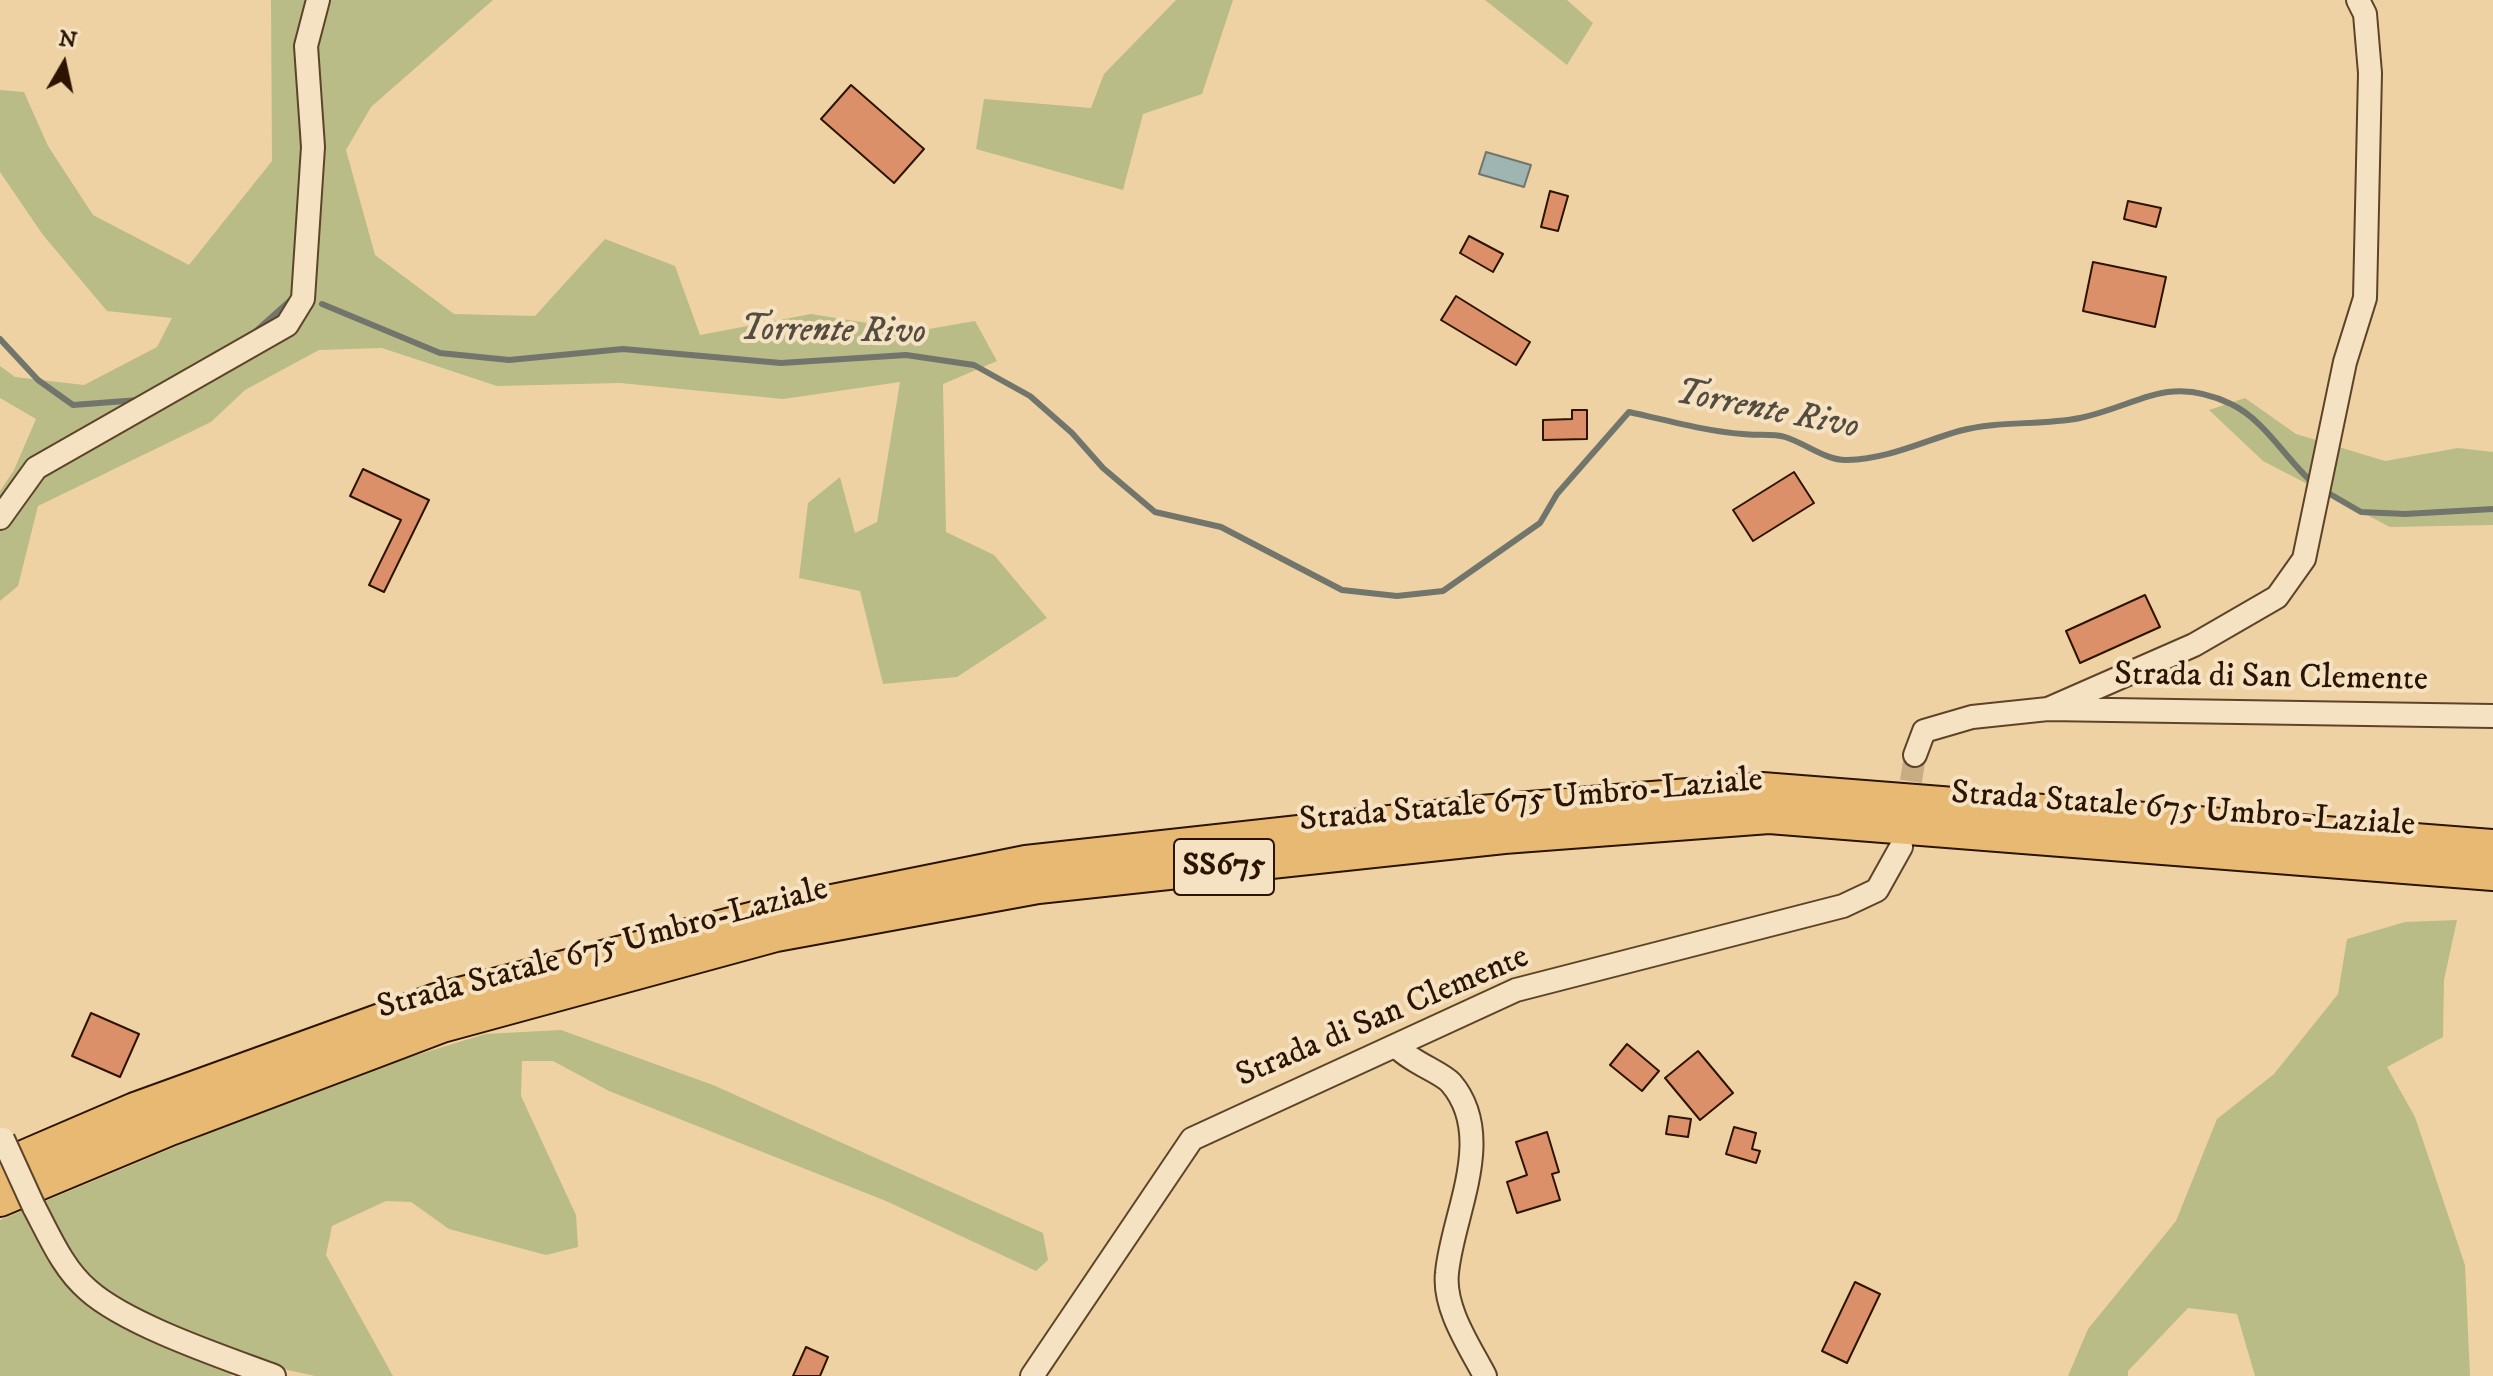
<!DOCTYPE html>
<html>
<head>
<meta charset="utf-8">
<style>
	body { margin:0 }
	#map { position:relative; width:2493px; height:1376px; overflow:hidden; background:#efd2a3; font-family:"IM FELL DW Pica",serif }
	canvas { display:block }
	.north { position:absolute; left:24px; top:24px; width:80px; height:80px; -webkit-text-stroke:6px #f5e2c3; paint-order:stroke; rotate:9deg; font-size:22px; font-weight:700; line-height:32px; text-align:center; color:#2c1400 }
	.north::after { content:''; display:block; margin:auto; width:28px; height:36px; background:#2c1400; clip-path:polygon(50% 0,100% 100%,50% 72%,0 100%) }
</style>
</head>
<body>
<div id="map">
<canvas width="2493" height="1376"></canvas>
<div class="north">N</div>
</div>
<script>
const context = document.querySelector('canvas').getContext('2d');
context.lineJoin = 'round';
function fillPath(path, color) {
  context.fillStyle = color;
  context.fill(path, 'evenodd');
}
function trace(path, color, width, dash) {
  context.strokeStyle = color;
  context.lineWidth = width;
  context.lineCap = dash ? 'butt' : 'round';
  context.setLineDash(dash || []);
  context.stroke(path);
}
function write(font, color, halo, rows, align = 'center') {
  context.font = font + ' "IM FELL DW Pica",serif';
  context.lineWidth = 8;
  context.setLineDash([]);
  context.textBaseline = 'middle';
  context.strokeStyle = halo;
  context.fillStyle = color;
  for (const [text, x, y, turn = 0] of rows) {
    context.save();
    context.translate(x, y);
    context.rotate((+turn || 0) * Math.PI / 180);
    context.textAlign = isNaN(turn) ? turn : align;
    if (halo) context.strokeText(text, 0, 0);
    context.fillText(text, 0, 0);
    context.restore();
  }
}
const green = new Path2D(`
	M271,0h222l-122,107 -25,43 29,105 79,59 81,2 70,-77 70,27 25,69 111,-21 106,17 58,-10 22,40 -54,23 3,148 48,23 53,63 -90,59 -74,7 -23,-93 -61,-13 9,-75 32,-26 15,56 22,-11 23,-140 -117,17 -163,-16 -123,3 -115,-38 -63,2 -74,40 -34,32 -173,84 -20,80 -18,15v-110l14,-21 22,-51 -36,-21v-32l15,11 69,8 73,-38 15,-29 -65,-7 -64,-76 -43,-63v-82l24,2 24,54 45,69 96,50 83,-104z
	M1176,0h57l-31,94 -59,20 -20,76 -147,-41 8,-50 107,9 13,-34z
	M1485,0h82l26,23 -26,42z
	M2245,398l51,36 89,27 73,-13 35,4v73l-103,2 -127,-66 -54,-51z
	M2457,920l-13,60 -1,57 -56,30 28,50 50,148 5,111h-215l-18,-62 -49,-6 -60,63v5h-60l20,-47 88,-108 41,-102 57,-45 64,-80 9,-55 58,-17z
	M561,1030l152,55 330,148 5,27 -12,11 -150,-70 -277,-110 -56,-30h-31l-1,35 55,119 2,32 -32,8 -97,-26 -38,-27 -25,-1 -54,25 -6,29 67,121h-78l-32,-7 -53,6 2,1h-232v-156l335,-140 150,-46z`);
const water = new Path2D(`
	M1486,152l45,13 -7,22 -45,-13z`);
const stream = new Path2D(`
	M322,304l118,49 69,7 114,-11 158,14 125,-8 68,10 56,31 42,37 31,35 52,44 66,15 121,63 55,6 46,-5 97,-68 17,-29 72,-82c37,8 75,19 114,22 13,2 29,-1 42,3 20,6 42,24 62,23 41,-1 74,-18 112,-29 40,-11 80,-5 121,-13 60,-13 87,-44 151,-14 34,16 55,56 83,80
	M255,332l37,-33
	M0,339l38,41 35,25 66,-5
	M2323,490l38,22 44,2 88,-5`);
const building = new Path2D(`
	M851,85l73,64 -30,34 -73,-64z
	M1550,191l18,5 -10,35 -17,-4z
	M2128,201l33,7 -5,19 -32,-8z
	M1469,236l34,18 -10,18 -33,-19z
	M2093,262l73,15 -11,50 -72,-16z
	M1456,296l74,46 -14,23 -75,-45z
	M1572,410h15v29l-44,1v-20l29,-1z
	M363,469l66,31 -45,92 -15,-7 32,-65 -51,-24z
	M1794,472l20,31 -61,38 -20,-31z
	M2145,595l15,32 -80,36 -14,-32z
	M91,1013l48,21 -19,43 -48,-21z
	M1627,1044l32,27 -17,20 -32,-26z
	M1698,1051l35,42 -33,27 -35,-42z
	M1669,1116l22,3 -3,18 -22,-3z
	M1734,1127l22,6 -4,16 8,2 -4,12 -30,-9z
	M1547,1132l12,40 -7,2 8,26 -43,13 -10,-31 20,-7 -11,-33z
	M1855,1282l25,12 -33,69 -25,-12z
	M806,1347l22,10 -8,19h-27z`);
const minorTunnel = new Path2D(`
	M1906,814l9,-59`);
const minor = new Path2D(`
	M0,518l36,-50 251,-143 16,-26 10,-152 -7,-101 12,-46
	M2048,709l146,-64 83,-48 27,-38 41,-197 20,-64 5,-225 -5,-59 -7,-14
	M1915,755l9,-24 48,-14 76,-8 445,7
	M1396,1046c16,17 45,26 55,37 46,54 1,132 -4,190 -4,35 23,74 38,103
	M34,1207c15,28 29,62 54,83 39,35 135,67 186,86
	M1032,1376l160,-237 324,-149 327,-84 34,-16 24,-43`);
const highway = new Path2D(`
	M0,1167l135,-58 301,-109 342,-88 248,-50 455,-50 281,-23 731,57
	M0,1200l170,-71 272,-103 334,-91 262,-48 466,-50 265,-20 724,57`);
const minorBridge = new Path2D(`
	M3,1139l31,68`);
const shields = [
	[1224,867,100]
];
const shieldNames = [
	["SS675",1224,867]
];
const streetNames = [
	["Strada di San Clemente",2271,679,1],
	["Strada Statale 675 Umbro-Laziale",1531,802,-5],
	["Strada Statale 675 Umbro-Laziale",2183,811,4],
	["Strada Statale 675 Umbro-Laziale",603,950,-15],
	["Strada di San Clemente",1383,1018,-23]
];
const waterNames = [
	["Torrente Rivo",833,333,1],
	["Torrente Rivo",1767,412,11]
];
fillPath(green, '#b9bc86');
fillPath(water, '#9fb5b2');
trace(water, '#71756b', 2);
trace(stream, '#71756b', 6);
fillPath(building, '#db9069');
trace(building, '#2c1400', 2);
trace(minorTunnel, '#c8ac82', 22, [22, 11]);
trace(minor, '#5d4429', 26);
trace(highway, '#2c1400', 36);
trace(minor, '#f5e2c3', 22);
trace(highway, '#e8b972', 32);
trace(minorBridge, '#5d4429', 26, []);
trace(minorBridge, '#f5e2c3', 22);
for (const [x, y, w] of shields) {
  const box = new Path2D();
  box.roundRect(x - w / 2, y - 28, w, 56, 6);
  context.fillStyle = '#f5e2c3';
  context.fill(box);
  trace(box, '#2c1400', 2);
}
write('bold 32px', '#2c1400', null, shieldNames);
write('34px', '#2c1400', '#f5e2c3', streetNames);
write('italic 36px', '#544c3e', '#f5e2c3', waterNames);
</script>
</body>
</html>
